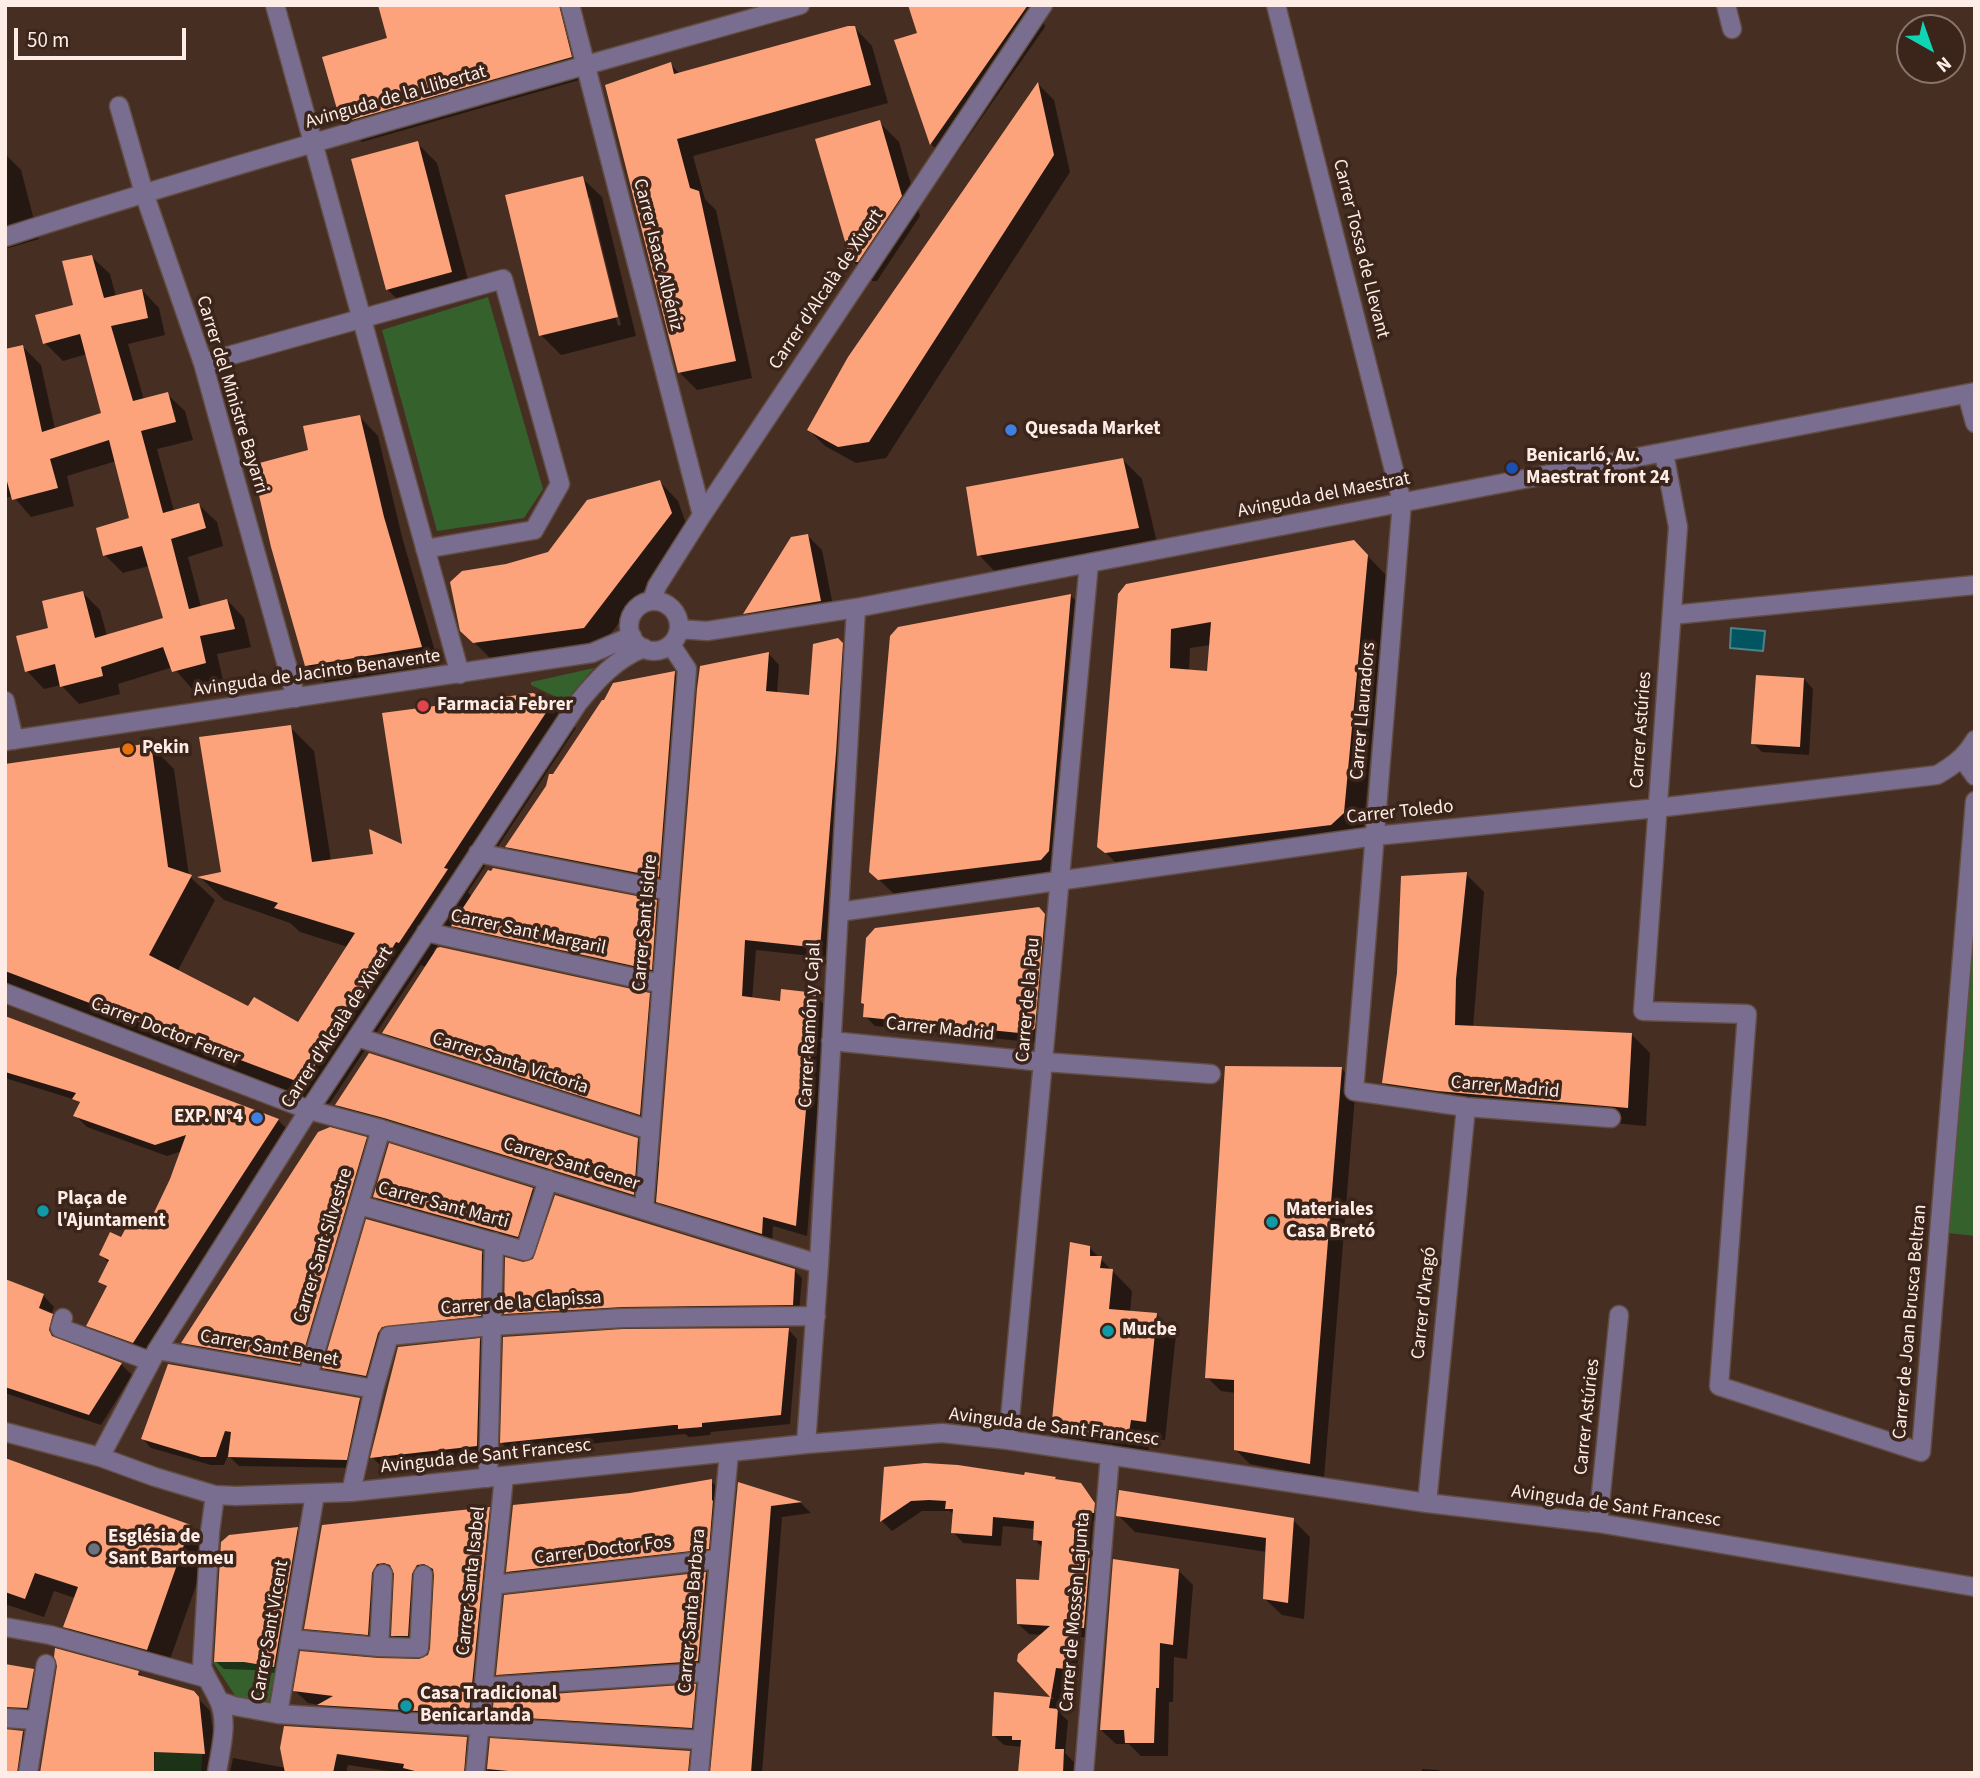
<!DOCTYPE html>
<html>
<head>
<meta charset="utf-8">
<style>
	body { margin:0 }
	#map { position:relative; width:1980px; height:1778px; overflow:hidden; background:#462e23; font-family:"Source Sans 3",sans-serif }
	canvas { display:block }
	.frame { position:absolute; inset:0; border:7px solid #feede6; pointer-events:none }
	.north { position:absolute; left:1896px; top:14px; width:70px; height:70px; box-sizing:border-box; background:#3b241a; border:2px solid #89746c; border-radius:50%; rotate:140deg; font-size:19px; font-weight:700; line-height:28px; text-align:center; color:#feede6 }
	.north::after { content:''; display:block; margin:auto; width:24px; height:32px; background:#0fd5b4; clip-path:polygon(50% 0,100% 100%,50% 72%,0 100%) }
	.scale { position:absolute; left:14px; top:28px; width:172px; height:32px; box-sizing:border-box; border:4px solid #feede6; border-top:0; padding-left:9px; font-size:21px; line-height:24px; white-space:nowrap; color:#feede6; -webkit-text-stroke:5px #3b241a; paint-order:stroke }
</style>
</head>
<body>
<div id="map">
<canvas width="1980" height="1778"></canvas>
<div class="frame"></div>
<div class="north">N</div>
<div class="scale">50 m</div>
</div>
<script>
const context = document.querySelector('canvas').getContext('2d');
context.lineJoin = 'round';
function fillPath(path, color) {
  context.fillStyle = color;
  context.fill(path, 'evenodd');
}
function trace(path, color, width, dash) {
  context.strokeStyle = color;
  context.lineWidth = width;
  context.lineCap = dash ? 'butt' : 'round';
  context.setLineDash(dash || []);
  context.stroke(path);
}
function write(font, color, halo, rows, align = 'center') {
  context.font = font + ' "Source Sans 3",sans-serif';
  context.lineWidth = 7;
  context.setLineDash([]);
  context.textBaseline = 'middle';
  context.strokeStyle = halo;
  context.fillStyle = color;
  for (const [text, x, y, turn = 0] of rows) {
    context.save();
    context.translate(x, y);
    context.rotate((+turn || 0) * Math.PI / 180);
    context.textAlign = isNaN(turn) ? turn : align;
    if (halo) context.strokeText(text, 0, 0);
    context.fillText(text, 0, 0);
    context.restore();
  }
}
const green = new Path2D(`
	M488,297l55,192 -19,29 -87,13 -55,-201z
	M594,668l-32,37 -4,-7 -27,-13v-3z
	M1975,833v403l-36,-4z
	M213,1662h31l32,6 -7,34 -3,3 -28,-5z
	M155,1752l47,2 -1,19h-47z`);
const water = new Path2D(`
	M1731,628l34,3 -2,20 -33,-3z`);
const shadow = new Path2D(`
	M380,5h194l16,72 -228,65 -20,-20 47,-83z
	M913,5h125l7,22 -95,136 -19,-19 -34,-102 22,-8z
	M855,28l17,18 16,57 -195,53 12,43 11,11 36,168 -55,12 -18,-18 -9,-308 10,10z
	M1038,84l16,16 16,72 -184,286 -30,5 -31,-17 -16,-16z
	M879,122l20,20 21,74 -43,65h-5l-19,-20z
	M417,143l20,20 34,128 -64,18 -20,-20z
	M5,154l16,16 18,69 -34,10z
	M582,178l20,19 34,139 -75,19 -20,-20zM587,198h3l31,127 -3,1z
	M92,257l18,17 6,23 26,-7 17,18 6,27 -37,9 16,56 23,-6 18,17 8,29 -36,9 17,62 25,-6 18,17 6,24 -35,11 13,50 26,-7 17,18 7,29 -34,7 6,26 -31,9 -19,-22 -55,17 2,10 -41,10 -18,-19 -17,4 -17,-18 23,-42 33,-36 17,17 7,26 58,-17 -16,-53 -26,7 -18,-18 26,-36 -15,-58 -49,15 7,30 -43,11 -18,-21 -8,2v-148l18,-3 18,18 14,64 48,-15 -16,-60 -24,7 -18,-18 30,-37z
	M360,417l18,19 24,101 37,128 -113,19 -19,-19 3,-213z
	M1122,459l20,20 16,68 -160,28 -19,-20z
	M660,482l18,19 11,31 -87,113 -109,16 -31,-31 44,-64 43,-12z
	M808,536l14,14 13,66 -76,12 -14,-14 47,-75z
	M1354,542l33,34 -24,257 -244,33 -20,-20 21,-252zM1211,645l-3,28 -19,-2 1,-23z
	M1071,596l15,15 -29,264 -162,20 -24,-23z
	M837,640l16,15 -23,303 -74,-8 -4,50 29,3 34,-8 11,11 -19,230 -34,-10 -1,18 -103,-32 -12,-12 -2,16 -296,-89 -22,-22 300,35 24,23 40,-495 68,-14 10,11 -2,29 33,2z
	M675,674l13,13 -16,203 -151,-30 -13,-13 46,-71z
	M1804,679l9,10 -4,66 -47,-3 -9,-9z
	M552,704l24,24 -108,164 4,5 184,5 10,9 -6,67 -198,-43 -10,-11 -19,28 7,-3 209,46 9,9 -9,119 -255,-81 -10,-9 43,-66 -6,-2 -91,138 -8,2 -268,-102 -49,-16v-221l145,-21 24,24 15,107 26,24 -38,72 71,36 51,16 49,-77 -48,-15 -10,-9 -66,-23 -23,-22 22,-5 67,-146 24,24 17,110 44,-5 29,-9z
	M1466,874l18,18 -11,136 159,7 18,18 -4,73 -189,-17 -55,-8 -18,-18z
	M1038,909l16,17 -15,117 -164,-17 -10,-10 1,-10 -3,-3z
	M5,1018l273,102 11,11 -145,222 -44,-17 -12,-11 20,-37 -8,-7 10,-17 -9,-9 21,-16 29,-16 31,-72 -15,5 -80,-29 -12,-12 6,-11 -5,-4 -71,-22z
	M1342,1069l14,14 -32,395 -74,-14 -15,-15 1,-56 -15,-2 -14,-14z
	M366,1139l11,10 -67,225 -117,-21 -10,-11z
	M390,1145l143,44 9,10 -15,46 -143,-39 -9,-9z
	M1089,1247l43,44 -2,22 27,2 19,19 -11,106 -15,-1 -3,20 -75,-10 -20,-20z
	M481,1253l10,9 -2,62 -97,12 -17,48 -42,-7 -9,-9z
	M523,1264l271,6 8,8 -3,34 -286,8 -8,-7z
	M5,1281l38,14 11,12 -3,8 12,11 -3,15 61,23 11,11 -31,50 -96,-32z
	M788,1329l9,10 -7,85 -79,8 -1,3 -21,2 -4,-3 -174,18 -9,-9z
	M480,1340l9,10 -3,105 -105,11 -9,-9z
	M359,1400l9,8 -13,60 -116,-2 -11,-11 -4,10h-13l-60,-17 -8,-9z
	M5,1460l185,67 20,19 -43,122 -83,-22 -19,-20 10,-28 -21,-7 -10,26 -39,-13z
	M886,1469l195,16 10,11 13,19v8l-11,-2 -3,37 10,10 -6,70 -14,-1 -4,41 -11,-1 -5,36 8,8 -3,32 9,9 -1,11h-53l2,-26 -18,-2 -11,-10 3,-41 58,5 -35,-39 24,-25 -14,-1 -11,-10 22,-42 3,-34 -9,-9 1,-10 -32,-3 -2,20 -38,-3 -10,-11 1,-17 -4,-4h-28l-30,20 -10,-10z
	M711,1481l9,9 -3,68 -200,23 -9,-10 122,-76z
	M739,1484l62,19 10,10 -29,4 -20,256h-50z
	M489,1509l12,12 -20,205 -150,-9 -12,-12 -11,-2 -13,-12 124,-30 11,-5 6,-80 -6,1 -10,71h-15l-12,-13 3,-60 -6,1 -10,70 -62,-5 -12,-13 17,-102z
	M1118,1515l175,5 17,17 -6,82 -22,-4 -17,-16 2,-47 -132,-20z
	M297,1529l8,8 -23,137 -29,-4 -29,-1 -9,-8z
	M1178,1570l15,15 -6,74 -13,-2 -1,45h-4l-1,54h-27l-12,-12h-13l-15,-14z
	M706,1574l10,10 -8,87 -200,13 -10,-10z
	M57,1651l82,22 5,5 49,15 17,18 9,62h-178l18,-107z
	M5,1666l28,5 11,11 -6,37 -26,-1 -7,10z
	M695,1686l10,9 -4,42 -198,-13 -9,-9z
	M23,1732l11,12 -5,29h-24z
	M466,1739l12,11 -2,23h-74l-54,-8 -2,8h-116l3,-15 53,10 -4,-20z
	M491,1740l198,12 11,12v9h-212z
	M1422,1769l17,1 3,3h-20z`);
const building = new Path2D(`
	M378,5h181l13,52 -231,66 -19,-66 65,-19z
	M908,5h120l-98,140 -36,-105 23,-7z
	M848,26h7l16,59 -194,54 13,49 9,3 37,170 -58,12 -73,-288 66,-23 3,12z
	M1038,82l16,73 -185,287 -31,5 -31,-17 41,-73z
	M880,120l22,76 -44,66h-7l-36,-123z
	M418,141l34,131 -66,18 -35,-131z
	M583,176l35,141 -79,19 -34,-141z
	M92,255l12,43 38,-9 6,29 -37,8 22,75 35,-9 8,30 -35,9 22,82 36,-10 7,25 -35,11 18,70 38,-10 8,30 -35,7 6,27 -34,9 -9,-25 -62,20 2,9 -43,11 -5,-23 -30,8 -9,-36 32,-8 -6,-27 41,-10 12,47 68,-20 -21,-72 -39,10 -7,-28 33,-10 -20,-78 -59,19 8,29 -46,12 -7,-26v-125l18,-4 19,87 59,-19 -21,-79 -37,10 -8,-29 38,-10 -11,-44z
	M360,415l24,102 38,130 -117,19 -34,-119 -19,-82 56,-15 -5,-24z
	M1123,458l16,70 -162,28 -11,-69z
	M660,480l12,33 -88,115 -111,15 -13,-12 -10,-49 12,-11 44,-7 42,-12 39,-52z
	M808,534l13,67 -78,13 48,-77z
	M1354,540l14,15 -24,258 -13,12 -226,28 -8,-6 21,-253 8,-10zM1211,622l-4,49 -37,-3 1,-39z
	M1071,594l-22,257 -8,9 -163,20 -9,-8 21,-236 8,-9z
	M838,638l5,5 -7,110 -16,195 -75,-8 -3,56 38,5 1,-12 35,4 -20,233 -33,-9 -1,17 -106,-32 41,-513 3,-23 69,-14 -3,39 43,4 4,-51z
	M675,671l-16,206 -154,-30 41,-61 3,-12h4l49,-74h2l9,-17z
	M1756,675l48,3 -4,69 -49,-3z
	M533,693l20,9 -109,166 4,1 -49,74 -3,-1 -8,13 -82,124 -10,2 -291,-110v-207l146,-21 17,124 24,8 -43,80 99,51 6,-9 44,25 57,-89 -81,-25 4,-5 -81,-26 24,-5 -22,-135 92,-12 21,137 61,-8 -4,-25 33,15 -20,-131z
	M493,868l164,32 -5,70 -201,-44 37,-56 3,1z
	M1467,872l-11,107 -1,46 177,8 -4,75 -191,-17 -55,-8 15,-110 4,-97z
	M1039,907l6,7 -10,114 -6,6 -166,-17 1,-13 -3,-1 5,-65 9,-10z
	M440,947l210,46 -10,122 -258,-82 55,-85z
	M5,1016l274,103 -146,224 -47,-17 21,-40 -9,-4 11,-22 -10,-5 11,-23 11,5 13,-24 16,8 20,-42 16,-44 -31,10 -82,-29 7,-14 -8,-3 4,-6 -71,-21z
	M369,1053l269,85 -4,57 -250,-77 -49,-13z
	M1225,1066l117,1 -32,397 -76,-14v-70l-29,-2z
	M330,1127l37,10 -67,227 -119,-21 137,-211z
	M389,1143l144,45 -15,49 -145,-40z
	M555,1195l240,74 -2,36 -170,2 -119,7 1,-57 18,5 10,-3z
	M366,1219l116,32 -1,65 -99,11 -4,6 -12,43 -44,-8z
	M1070,1242l20,4v10h12l-2,12 13,1 -4,40 48,4 -11,109 -15,-2 -3,20 -77,-10z
	M5,1279l39,15 -5,14 14,6 -4,16 3,6 70,27 -33,52 -84,-28z
	M789,1328l-8,87 -79,8v4l-24,2v-4h-4l-174,18 3,-106 120,-8z
	M480,1338l-3,108 -107,12 28,-111z
	M168,1364l192,34 -13,62 -119,-3 3,-25 -6,-1 -9,26h-15l-60,-18z
	M5,1458l186,67 -44,125 -84,-23 15,-40 -43,-14 -10,26 -20,-7z
	M925,1463l33,2 66,10 1,-3 31,5 -1,2 26,4 14,20 -1,10 -11,-1 -3,36v6l10,2 -6,72 -14,-1 -3,42 -11,-1 -7,40 9,1 -3,40h9l-1,24h-45l3,-33h-9v-4h-20l2,-44 56,5 -33,-36 1,-7 32,-28 -33,-2 -1,-45 23,1 3,-39 -9,-1 1,-19 -41,-4 -1,19 -41,-3 2,-24h-8l1,-8 -17,-1 -18,1 -31,21 4,-55z
	M712,1479v22l1,-1 -4,49 -203,23 7,-67 117,-12z
	M738,1482l64,20 -31,4 -20,267h-41z
	M1119,1490l175,28 -6,85 -25,-4 3,-61 -150,-22z
	M490,1507l-21,207 -152,-9 16,-9 -40,-5 7,-40 78,7 41,1 9,-4 2,-6 4,-73 -1,-7 -9,-5 -7,1 -5,9 -4,62h-17l3,-62 -4,-9 -6,-2 -7,1 -5,9 -4,62 -64,-6 18,-104z
	M298,1527l-24,140 -30,-5h-30l7,-120 8,-7z
	M1113,1559l66,10 -6,76 -13,-2 -1,45h-3l-2,55h-29l-1,-13h-24z
	M706,1572l-8,89 -202,14 8,-80z
	M55,1648l84,23 -1,4 56,16 5,6 6,57 -51,-2v21h-114l17,-107 -3,-9z
	M5,1664l29,5 -7,39 -22,-1z
	M696,1684l-4,44 -200,-12 2,-18z
	M284,1726l183,11 -3,36h-41l-20,-5 1,-4 -67,-10 -4,19h-48l-5,-25z
	M5,1729l18,2 -6,42h-12z
	M490,1738l200,13 -2,22h-158l-43,-4z`);
const minor = new Path2D(`
	M275,5l185,669
	M570,5l132,510
	M1276,5l126,497 -48,589 112,16 145,11
	M1726,5l6,24
	M119,106l25,87 59,170 93,335
	M5,237c263,-84 529,-157 795,-232
	M203,363l300,-84 57,205 -26,46 -109,19
	M1967,394l8,29
	M1664,453l14,74 -35,484 104,3 -28,372 202,66 54,-651
	M652,601l5,-15 45,-71 341,-510
	M629 626a25 25 0 1 1 50 0a25 25 0 1 1-50 0Z
	M1672,615l303,-30
	M679,629l28,2 149,-23 1119,-216
	M5,701l9,39
	M5,741l587,-88 40,-17
	M1962,758l13,18
	M478,853l191,38
	M839,912l536,-76 282,-28 280,-33c17,-10 28,-18 38,-35
	M426,932l236,52
	M5,993l304,117 72,19 438,135
	M357,1037l293,93
	M831,1041l213,21 167,12
	M359,1205l166,46 23,-71
	M644,1209l43,-540 -16,-24
	M63,1318l-3,10 90,33
	M157,1350l217,39
	M308,1376l73,-247
	M5,1432l95,25 55,20 60,18 21,1 115,-4 455,-48 136,-11 66,7 419,63 171,20 377,64
	M1008,1440l81,-877
	M806,1444l13,-180 37,-656
	M100,1457l57,-107 152,-240 269,-407c18,-22 38,-45 66,-55
	M488,1478l6,-236
	M351,1492l23,-103 15,-53 102,-10 132,-8 193,-2
	M215,1495l-5,37 -8,135c5,13 12,22 17,34 10,22 1,50 -2,72
	M1427,1503l39,-396
	M1598,1523l21,-208
	M493,1585l225,-26
	M5,1627l45,8 156,43
	M291,1639l88,8 4,-73
	M379,1647l40,1 4,-73
	M483,1687l225,-15
	M219,1701l15,5 44,8 424,26
	M278,1714l37,-220
	M5,1718l30,2
	M28,1773l18,-109
	M475,1773l29,-297
	M699,1773l30,-320
	M1084,1773l26,-318`);
const markers = [
	[1011,430,7,"#3f7fe0"],
	[1512,468,7,"#1a4fb4"],
	[423,706,7,"#e0444e"],
	[128,749,7,"#e8710a"],
	[257,1118,7,"#3f7fe0"],
	[43,1211,7,"#0f9aa8"],
	[1272,1222,7,"#0f9aa8"],
	[1108,1331,7,"#0f9aa8"],
	[94,1549,7,"#6b7280"],
	[406,1706,7,"#0f9aa8"]
];
const streetNames = [
	["Avinguda de la Llibertat",396,98,-16],
	["Carrer Tossa de Llevant",1360,249,76],
	["Carrer Isaac Albéniz",657,255,76],
	["Carrer d'Alcalà de Xivert",827,290,-56],
	["Carrer del Ministre Bayarri",231,395,73],
	["Avinguda del Maestrat",1324,496,-11],
	["Avinguda de Jacinto Benavente",317,674,-8],
	["Carrer Llauradors",1364,711,-85],
	["Carrer Astúries",1642,730,-86],
	["Carrer Toledo",1400,813,-6],
	["Carrer Sant Isidre",646,923,-85],
	["Carrer Sant Margaril",528,933,12],
	["Carrer de la Pau",1029,1000,-85],
	["Carrer Ramón y Cajal",811,1025,-87],
	["Carrer d'Alcalà de Xivert",338,1028,-57],
	["Carrer Madrid",940,1030,6],
	["Carrer Doctor Ferrer",165,1032,21],
	["Carrer Santa Victoria",510,1064,18],
	["Carrer Madrid",1505,1088,5],
	["Carrer Sant Gener",571,1165,17],
	["Carrer Sant Marti",443,1206,15],
	["Carrer Sant Silvestre",324,1246,-73],
	["Carrer d'Aragó",1425,1303,-84],
	["Carrer de la Clapissa",521,1304,-4],
	["Carrer de Joan Brusca Beltran",1911,1322,-85],
	["Carrer Sant Benet",269,1349,10],
	["Carrer Astúries",1588,1417,-84],
	["Avinguda de Sant Francesc",1054,1428,7],
	["Avinguda de Sant Francesc",486,1457,-6],
	["Avinguda de Sant Francesc",1616,1507,8],
	["Carrer Doctor Fos",603,1551,-7],
	["Carrer Santa Isabel",472,1581,-84],
	["Carrer Santa Barbara",693,1611,-85],
	["Carrer de Mossèn Lajunta",1076,1612,-85],
	["Carrer Sant Vicent",271,1631,-80]
];
const poiNames = [
	["Quesada Market",1025,430],
	["Benicarló, Av.",1526,457],
	["Maestrat front 24",1526,479],
	["Farmacia Febrer",437,706],
	["Pekin",142,749],
	["EXP. N°4",243,1118,"right"],
	["Plaça de",57,1200],
	["l'Ajuntament",57,1222],
	["Materiales",1286,1211],
	["Casa Bretó",1286,1233],
	["Mucbe",1122,1331],
	["Església de",108,1538],
	["Sant Bartomeu",108,1560],
	["Casa Tradicional",420,1695],
	["Benicarlanda",420,1717]
];
fillPath(green, '#35612c');
fillPath(water, '#005561');
trace(water, '#4c8389', 2);
fillPath(shadow, '#0007');
fillPath(building, '#fca37b');
trace(minor, '#634d42', 21);
trace(minor, '#796e90', 18);
for (const [x, y, r, color] of markers) {
  const dot = new Path2D();
  dot.arc(x, y, r, 0, 2 * Math.PI);
  context.fillStyle = color;
  context.fill(dot);
  trace(dot, '#3b241a', 2.5);
}
write('19px', '#feede6', '#3b241a', streetNames);
write('bold 19px', '#feede6', '#3b241a', poiNames, 'left');
</script>
</body>
</html>
